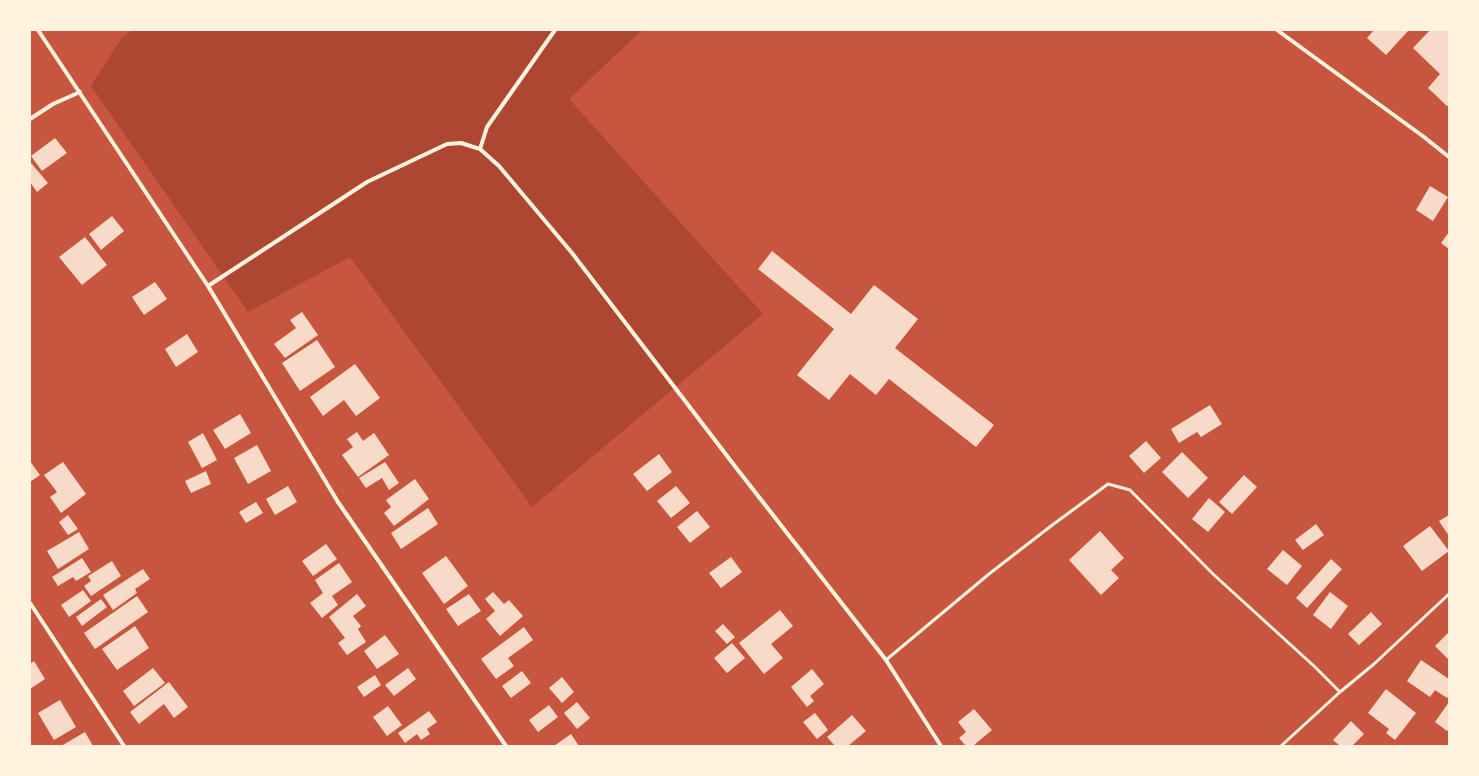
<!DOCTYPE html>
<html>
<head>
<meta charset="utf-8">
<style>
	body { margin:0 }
	#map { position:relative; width:1479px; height:776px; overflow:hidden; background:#c8553d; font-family:Rubik,sans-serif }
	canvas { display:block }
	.frame { position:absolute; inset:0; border:31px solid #fff3e0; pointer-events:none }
</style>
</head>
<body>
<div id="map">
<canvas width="1479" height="776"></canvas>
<div class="frame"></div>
</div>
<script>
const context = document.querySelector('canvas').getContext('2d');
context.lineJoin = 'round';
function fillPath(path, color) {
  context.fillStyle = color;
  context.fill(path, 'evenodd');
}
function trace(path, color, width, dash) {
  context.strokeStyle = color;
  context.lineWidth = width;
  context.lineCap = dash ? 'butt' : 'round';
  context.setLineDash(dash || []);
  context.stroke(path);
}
const green = new Path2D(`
	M133,30h509l-73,69 194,215 -231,193 -182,-250 -102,55 -157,-226 31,-49z`);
const building = new Path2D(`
	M1374,30h33l1,1 -22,24 -19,-17z
	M1430,30h19v75l-2,1 -19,-18 12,-14 -27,-26z
	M55,138l12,15 -25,18 -11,-15z
	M31,163l17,20 -11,9 -7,-10v-18z
	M1430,186l18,11 -15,24 -17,-11z
	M112,216l12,15 -23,19 -12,-16z
	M1449,232v17l-8,-6z
	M85,237l22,28 -25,20 -23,-28z
	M772,251l79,63 23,-29 44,34 -23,29 99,77 -18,22 -87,-68 -13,16 -26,-21 -21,26 -32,-25 37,-46 -76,-60z
	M155,282l12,17 -23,16 -12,-18z
	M302,312l16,23 -33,23 -11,-14 22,-16 -6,-8z
	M187,334l11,18 -22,15 -11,-18z
	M317,340l18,27 -35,24 -18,-28z
	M355,364l25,34 -24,18 -12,-16 -21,16 -13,-19z
	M1210,405l12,19 -21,13 -4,-5 -18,11 -8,-14z
	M240,414l11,19 -26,16 -12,-19z
	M357,432l6,9 11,-8 15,22 -31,22 -16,-22 11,-8 -6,-8z
	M203,433l14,27 -15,8 -14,-26z
	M1146,441l15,17 -17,15 -15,-17z
	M257,445l14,26 -23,13 -14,-26z
	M1182,452l26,26 -20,20 -26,-26z
	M659,454l13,18 -25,19 -14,-17z
	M30,461l10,14 -10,7z
	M63,462l23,32 -25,19 -11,-16 7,-5 -13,-17z
	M385,462l14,21 -10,7 -7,-12 -16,10 -7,-10z
	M206,471l5,13 -20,9 -6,-12z
	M1244,475l13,12 -25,27 -13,-12z
	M415,479l14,20 -35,27 -10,-13 7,-6 -5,-7z
	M288,486l9,16 -22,13 -9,-16z
	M676,486l14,17 -19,15 -14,-17z
	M1209,498l16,14 -17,20 -16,-13z
	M256,502l7,11 -17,10 -7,-11z
	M428,508l10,16 -37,25 -10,-16z
	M697,511l13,16 -20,16 -13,-16z
	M68,515l10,14 -10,6 -9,-13z
	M1449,515v21l-10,-15z
	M1316,524l8,11 -21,15 -8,-10z
	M1430,526l19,25 -27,20 -19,-25z
	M1100,531l24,27 -13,12 8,8 -18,17 -32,-35z
	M79,532l10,17 -31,20 -11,-18z
	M326,544l11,15 -24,17 -11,-15z
	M1283,550l19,16 -15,19 -20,-16z
	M446,556l22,30 -24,18 -22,-31z
	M731,557l11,15 -21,16 -12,-15z
	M82,558l9,14 -15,9 -3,-4 -15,9 -6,-9z
	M1331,559l11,10 -35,39 -11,-10z
	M112,561l9,15 -30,20 -7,-10 7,-5 -3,-5z
	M339,563l13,19 -20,14 6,9 -16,13 -12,-15 13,-10 -8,-13z
	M143,569l7,10 -15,10 2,4 -24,17 -10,-15z
	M83,590l8,11 -22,16 -8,-12z
	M493,592l11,12 5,-4 14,16 -23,20 -14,-17 9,-8 -10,-12z
	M1330,592l18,14 -17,23 -18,-14z
	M357,594l9,12 -13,10 8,10 -3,3 8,13 -19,13 -9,-12 7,-5 -16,-21z
	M469,594l12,17 -23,15 -12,-17z
	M137,596l11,16 -53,37 -11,-16z
	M101,599l6,8 -25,19 -6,-9z
	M780,610l13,16 -22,18 12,14 -19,16 -25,-31z
	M1371,612l11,12 -23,21 -11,-11z
	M723,624l12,13 -8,7 -12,-13z
	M135,626l14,22 -32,22 -15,-21z
	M524,627l9,13 -25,18 6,8 -18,13 -15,-20z
	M1449,632v28l-14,-14z
	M385,635l14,19 -22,15 -13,-18z
	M732,643l13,15 -18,15 -13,-15z
	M1421,660l28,19v16l-2,3 -12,-8 -5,7 -23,-16z
	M34,661l11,18 -15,10v-25z
	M153,668l12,15 -31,23 -11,-15z
	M408,668l8,11 -22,17 -9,-11z
	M812,669l12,15 -14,12 4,5 -7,6 -16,-20z
	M522,671l9,12 -20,15 -9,-12z
	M375,675l6,10 -17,12 -7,-10z
	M562,677l12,15 -12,11 -13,-15z
	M169,682l19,25 -14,11 -10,-14 -25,20 -9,-12z
	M1386,689l30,24 -21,27 -9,-7 3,-4 -21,-16z
	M60,700l16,27 -22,13 -16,-27z
	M577,702l13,16 -13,11 -13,-16z
	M1449,702v27l-2,2 -12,-9z
	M549,705l9,12 -20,15 -9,-12z
	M388,706l14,19 -15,11 -14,-19z
	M974,709l18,21 -19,16h-7l-7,-8 7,-6 -8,-10z
	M429,711l8,11 -10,7 3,5 -9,6 -4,-6 -12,9 -7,-10z
	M815,713l13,17 -11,9 -14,-17z
	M852,715l14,16 -18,15h-13l-8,-9z
	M1351,721l13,13 -12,12h-12l-7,-6z
	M85,732l8,14h-32z
	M571,734l8,12h-25z`);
const service = new Path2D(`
	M886,660l103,-86 62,-48 57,-42 22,6 83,84 102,93 25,25
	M1281,746l59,-54 34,-28 75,-70`);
const minor = new Path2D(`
	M38,30l170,256 130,216 168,244
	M1277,30l147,107 25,20
	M30,119l23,-15 27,-12
	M480,149l7,-22 68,-97
	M208,286l159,-104 80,-38 14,-1 19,6 19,17 73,87 162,212 152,195 55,86
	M30,603l94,143`);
fillPath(green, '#ae4732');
fillPath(building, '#f7dbc8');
trace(service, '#fff3e0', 3);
trace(minor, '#fff3e0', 4);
</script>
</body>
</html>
